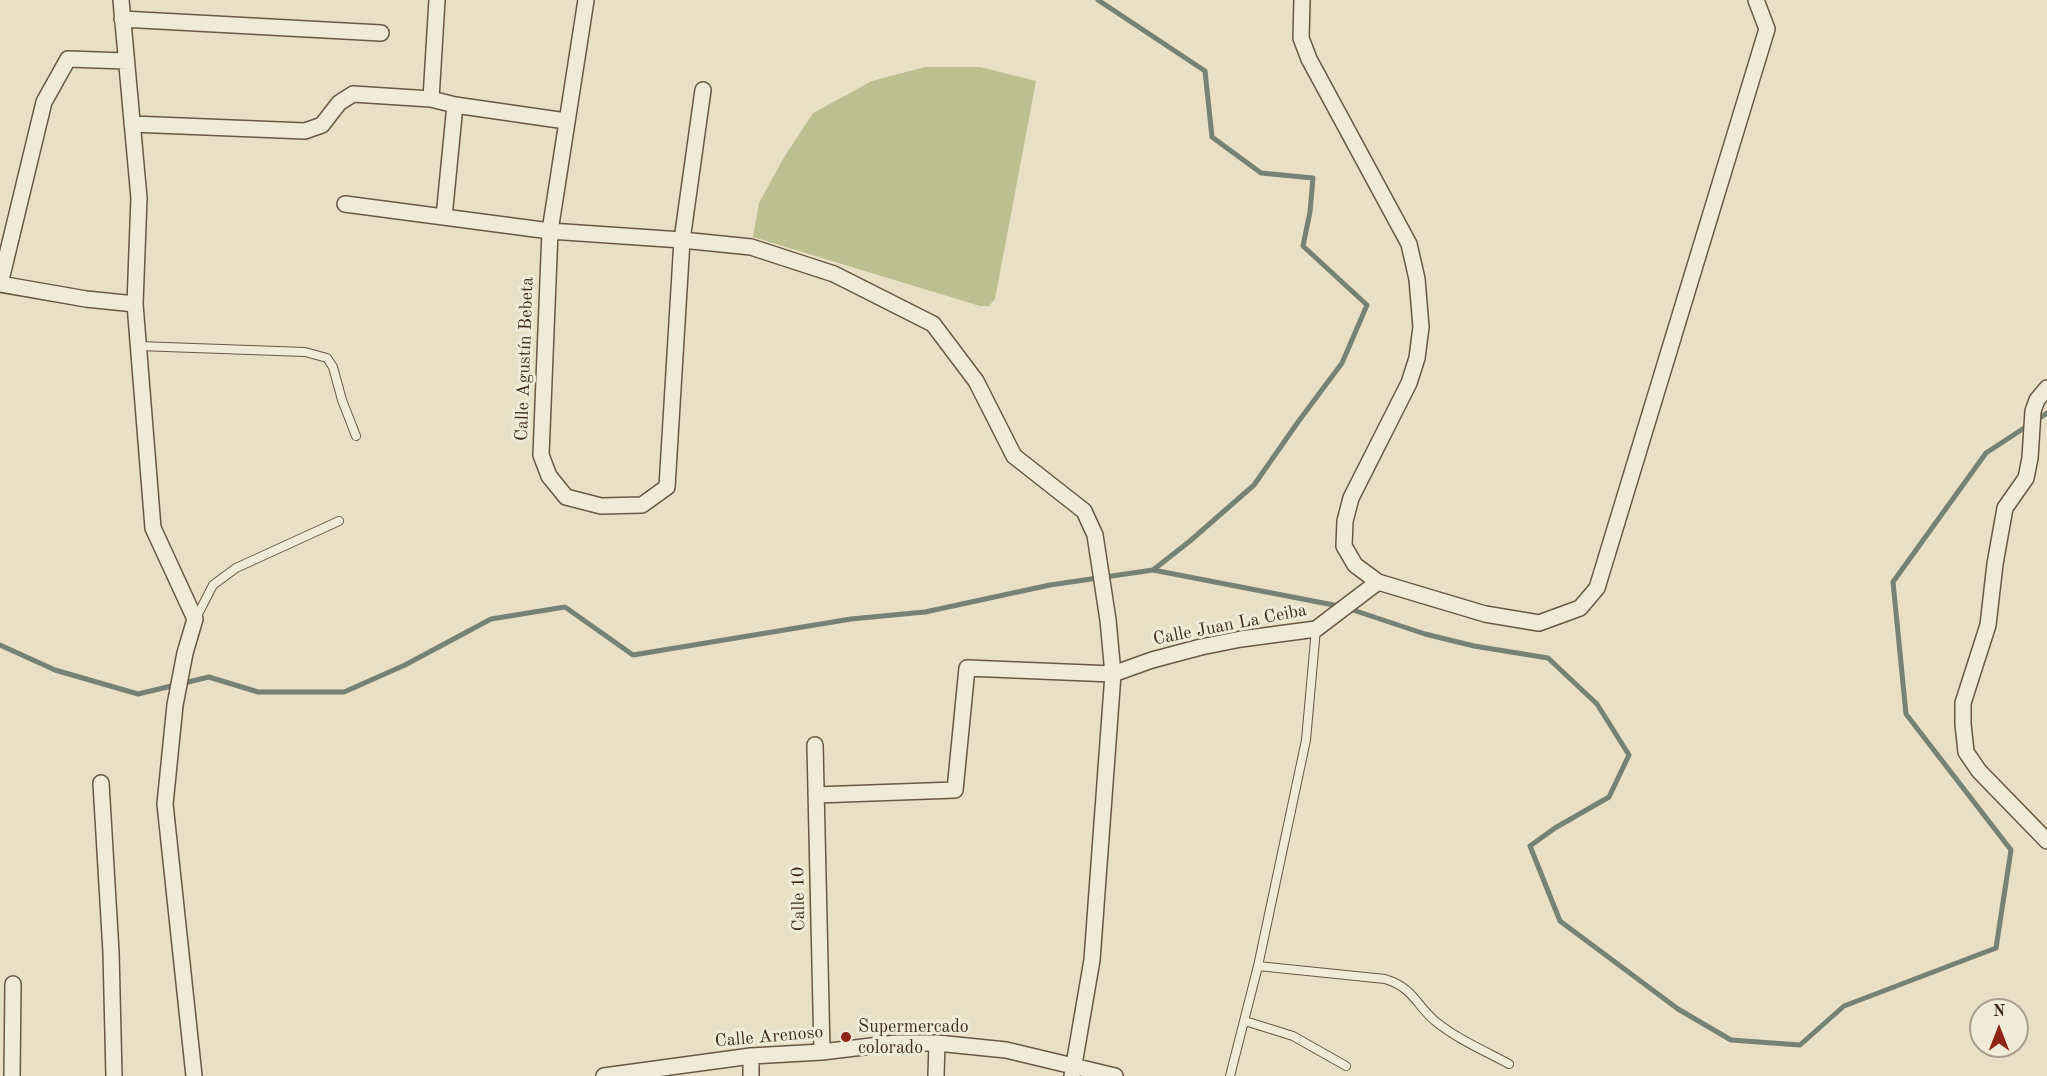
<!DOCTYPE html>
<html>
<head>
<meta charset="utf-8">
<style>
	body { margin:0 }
	#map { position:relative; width:2047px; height:1076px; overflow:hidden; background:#e8dfc4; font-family:"Old Standard TT",serif }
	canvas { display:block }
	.north { position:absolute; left:1969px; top:998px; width:60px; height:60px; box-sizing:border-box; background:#f0ead9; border:2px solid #aa9d8d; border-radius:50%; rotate:0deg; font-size:16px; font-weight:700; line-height:24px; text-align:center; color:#402a1a }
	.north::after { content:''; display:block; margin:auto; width:21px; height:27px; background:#8f2418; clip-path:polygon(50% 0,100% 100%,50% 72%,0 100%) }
</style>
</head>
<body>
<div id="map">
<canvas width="2047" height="1076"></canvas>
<div class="north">N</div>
</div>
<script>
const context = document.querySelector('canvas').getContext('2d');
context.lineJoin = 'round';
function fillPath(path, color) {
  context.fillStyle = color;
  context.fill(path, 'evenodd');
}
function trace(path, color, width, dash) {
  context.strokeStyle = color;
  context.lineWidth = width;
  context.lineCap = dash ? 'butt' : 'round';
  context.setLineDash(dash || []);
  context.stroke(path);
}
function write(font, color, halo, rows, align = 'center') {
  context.font = font + ' "Old Standard TT",serif';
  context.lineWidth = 6;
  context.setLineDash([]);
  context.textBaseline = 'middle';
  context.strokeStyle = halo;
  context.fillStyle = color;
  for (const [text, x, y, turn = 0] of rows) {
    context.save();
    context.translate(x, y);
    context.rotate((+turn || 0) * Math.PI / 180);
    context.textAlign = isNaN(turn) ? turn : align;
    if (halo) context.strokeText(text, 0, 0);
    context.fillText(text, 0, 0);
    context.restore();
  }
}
const green = new Path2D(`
	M925,67h55l56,14 -41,218 -6,7h-9l-227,-69 6,-34 24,-44 30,-46 59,-32z`);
const stream = new Path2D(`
	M1098,0l107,71 7,66 49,36 52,5 -3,34 -7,34 64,59 -25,58 -44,59 -44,63 -64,56 -37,29
	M0,645l55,25 83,24 71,-17 49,15h86l61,-27 86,-46 74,-12 68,48 218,-36 74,-7 125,-27 103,-15 191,37 81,27 49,12 74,12 49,46 32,51 -20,42 -54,31 -25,18 30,75 118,88 53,31 69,5 44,-39 152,-58 15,-98 -105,-136 -13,-132 93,-129 61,-40`);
const lane = new Path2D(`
	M138,346l167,6 22,6 6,9 9,33 14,36
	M196,618l17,-33 23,-17 103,-47
	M1258,966l127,13c29,9 30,25 50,42 22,18 50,30 74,43
	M1245,1021l48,15 53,30
	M1230,1076l28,-110 48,-226 10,-111`);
const street = new Path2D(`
	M121,0l18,198 -4,106 18,224 42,91 -10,34 -10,52 -10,99 29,272
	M586,0l-36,231 -9,224 8,21 17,21 35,9 41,-1 25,-18 15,-247 21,-150
	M1302,0l-1,38 8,21 100,185 8,35 4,48 -4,31 -8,25 -58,115 -6,23 -1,25 11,19 23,17 107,32 54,9 41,-15 17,-20 170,-559 -11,-29
	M122,19l259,14
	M431,99l6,-99
	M132,124l173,7 17,-6 17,-22 14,-9 78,5 24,6 111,16
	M345,204l205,27 132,9 69,7 83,27 99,50 43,57 38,75 70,55 11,24 13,85 5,54 39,-14 49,-13 40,-8 75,-10 62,-47
	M444,217l11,-112
	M0,284l44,-182 24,-43 58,2
	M0,284l86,15 49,5
	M2047,388l-10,12 -4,11 -3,47 -4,20 -21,30 -10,56 -7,61 -25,78v21l3,28 13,19 68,70
	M815,745l7,307
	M101,783l10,169 3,124
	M816,795l139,-5 12,-122 146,6 -21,286 -20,116
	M751,1056v20
	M12,1076l1,-92
	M604,1076l147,-20 71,-4 74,-9h41l69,7 109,26
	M936,1076l1,-33`);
const markers = [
	[846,1037,6,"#8f2418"]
];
const streetNames = [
	["Calle Agustín Bebeta",525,359,-88],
	["Calle Juan La Ceiba",1230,625,-11],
	["Calle 10",799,899,-91],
	["Calle Arenoso",769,1037,-5]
];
const poiNames = [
	["Supermercado",858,1027],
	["colorado",858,1048]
];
fillPath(green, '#bbc091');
trace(stream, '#758274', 5);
trace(lane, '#6a5744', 10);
trace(street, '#6a5744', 18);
trace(lane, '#f0ead9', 8);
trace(street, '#f0ead9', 15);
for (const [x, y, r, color] of markers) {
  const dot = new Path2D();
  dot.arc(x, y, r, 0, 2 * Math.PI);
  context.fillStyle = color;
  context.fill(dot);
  trace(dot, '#f0ead9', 2);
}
write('18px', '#402a1a', '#f0ead9', streetNames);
write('18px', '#402a1a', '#f0ead9', poiNames, 'left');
</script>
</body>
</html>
